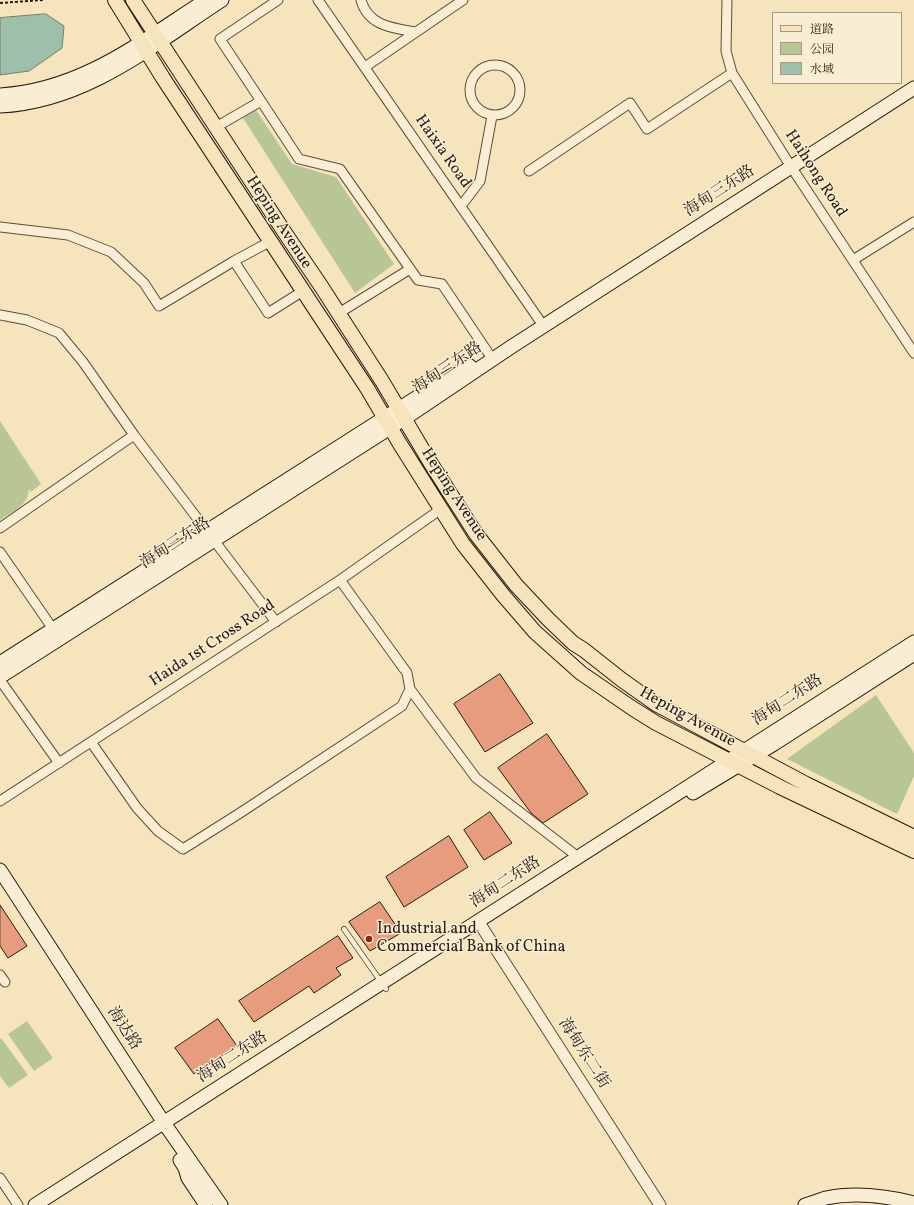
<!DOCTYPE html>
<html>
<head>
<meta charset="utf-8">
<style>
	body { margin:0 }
	#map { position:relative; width:914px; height:1205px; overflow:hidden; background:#f6e5bc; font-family:Vollkorn,"Noto Serif SC",serif }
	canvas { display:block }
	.legend { position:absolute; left:772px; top:12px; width:130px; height:72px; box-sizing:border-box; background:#f9eed3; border:1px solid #a59a85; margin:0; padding:5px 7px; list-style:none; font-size:12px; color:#281b10 }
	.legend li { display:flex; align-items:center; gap:8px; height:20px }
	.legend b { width:20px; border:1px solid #a59a85 }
</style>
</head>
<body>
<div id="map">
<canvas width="914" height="1205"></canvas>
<ul class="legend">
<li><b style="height:5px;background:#f6e5bc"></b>道路</li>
<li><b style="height:11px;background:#b8c594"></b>公园</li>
<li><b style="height:11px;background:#9ec0ab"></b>水域</li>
</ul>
</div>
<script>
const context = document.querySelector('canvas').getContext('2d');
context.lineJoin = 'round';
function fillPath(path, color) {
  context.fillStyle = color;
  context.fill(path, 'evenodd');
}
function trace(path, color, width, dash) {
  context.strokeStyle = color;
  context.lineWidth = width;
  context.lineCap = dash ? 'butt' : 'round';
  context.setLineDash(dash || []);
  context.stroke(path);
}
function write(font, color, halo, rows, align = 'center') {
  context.font = font + ' Vollkorn,"Noto Serif SC",serif';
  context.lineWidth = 3;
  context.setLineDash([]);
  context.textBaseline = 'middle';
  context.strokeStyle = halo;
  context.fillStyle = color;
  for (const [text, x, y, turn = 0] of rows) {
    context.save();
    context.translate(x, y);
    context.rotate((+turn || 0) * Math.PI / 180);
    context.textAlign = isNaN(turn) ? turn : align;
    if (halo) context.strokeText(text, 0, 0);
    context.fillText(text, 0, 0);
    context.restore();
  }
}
const green = new Path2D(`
	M256,110l36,54 44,13 58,87 -39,29 -112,-175z
	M0,421l41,63 -10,8 -2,-3c-1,17 -16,22 -29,31z
	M876,695l38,58v23l-17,38 -110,-55z
	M27,1021l26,37 -19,13 -26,-37z
	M1,1038l27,37 -19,13 -9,-12v-37z`);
const water = new Path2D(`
	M46,14l18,12 -2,22 -33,23 -29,4v-57z`);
const building = new Path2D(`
	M500,674l33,49 -48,29 -31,-48z
	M547,734l41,60 -45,29 -12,-10 -33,-45z
	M490,812l22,31 -28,17 -20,-30z
	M449,836l19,31 -64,40 -18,-30z
	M380,902l21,31 -31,18 -21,-29z
	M0,905l27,41 -19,12 -8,-12z
	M338,936l15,22 -17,10 5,7 -27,18 -5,-7 -55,36 -15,-21z
	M218,1019l19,27 -43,28 -19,-26z`);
const path = new Path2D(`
	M0,3l43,-3`);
const service = new Path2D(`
	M344,929l42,60`);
const minor = new Path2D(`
	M318,0l222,321
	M361,0c7,26 32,28 55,32
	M727,0l-1,51 6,22 56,89 126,191
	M470 90a25 25 0 1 1 50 0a25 25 0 1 1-50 0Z
	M365,67l98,-67
	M261,101l38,58 41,10 78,111 24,4 47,70
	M216,127l45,-26 -41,-62 58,-39
	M529,171l101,-68 17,26 85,-56
	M461,206l19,-25 12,-65
	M0,227l68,8 43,17 33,31 15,23 75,-45 34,52 35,-22
	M853,260l61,-38
	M234,261l37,-20
	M339,313l71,-44
	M0,315l27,5 32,13 24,29 51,73 142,187
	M0,528l134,-93
	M0,552l53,77
	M0,680l59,83
	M410,689l66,89 102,79
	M91,742l46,66 21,23 25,18 57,-36 162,-107 8,-17 -3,-16 -67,-93
	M0,801l340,-221 101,-71
	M0,975l5,7
	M0,1178l18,27`);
const tertiary = new Path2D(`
	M478,921l182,284`);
const secondary = new Path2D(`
	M0,95c82,-5 140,-53 206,-95
	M0,106c86,-4 153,-61 222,-106
	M0,663l384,-245 65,-41 21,-11
	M0,677l404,-258 107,-72 403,-259
	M693,793l81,-49 140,-90
	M0,870l164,253 57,82
	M180,1160l5,8 3,10 18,27
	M35,1205l879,-563
	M805,1205c7,-2 14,-5 21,-7 29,-6 60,-2 88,5`);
const primary = new Path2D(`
	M115,0l48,78 204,310 33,56 63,100 40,51 32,37 46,41 51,35 24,15 124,64 134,64
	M133,0l152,233 36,53 61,95 48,81 46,72 40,51 32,34 25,24 11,7 38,30 34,24 150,80 108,53`);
const markers = [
	[369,939,4,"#8f2418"]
];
const streetNames = [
	["Haixia Road",442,152,55],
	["Haihong Road",815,174,57],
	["海甸三东路",720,192,-33],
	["Heping Avenue",278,223,57],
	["海甸三东路",448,369,-34],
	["Heping Avenue",453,495,57],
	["海甸三东路",176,544,-33],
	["Haida 1st Cross Road",213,644,-33],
	["海甸二东路",788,701,-33],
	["Heping Avenue",687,718,29],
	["海甸二东路",506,883,-33],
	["海达路",123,1029,57],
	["海甸东二街",583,1054,57],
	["海甸二东路",233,1058,-33]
];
const poiNames = [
	["Industrial and",377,930],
	["Commercial Bank of China",377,948]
];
fillPath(green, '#b8c594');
fillPath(water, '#9ec0ab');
trace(water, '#6f7e6d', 1);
fillPath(building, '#e69c7d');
trace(building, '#281b10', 1);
trace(service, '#5c4e3b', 6);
trace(minor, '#5c4e3b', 11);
trace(tertiary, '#5c4e3b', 13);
trace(secondary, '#281b10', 15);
trace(primary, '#281b10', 16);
trace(path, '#281b10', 2, [3, 2]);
trace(service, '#f9eed3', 4.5);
trace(minor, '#f9eed3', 9);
trace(tertiary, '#f9eed3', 11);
trace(secondary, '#f9eed3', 13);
trace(primary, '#f6e5bc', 14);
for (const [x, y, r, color] of markers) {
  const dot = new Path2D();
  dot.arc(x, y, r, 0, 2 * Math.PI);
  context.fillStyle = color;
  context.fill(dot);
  trace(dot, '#f9eed3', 1.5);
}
write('16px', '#281b10', '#f9eed3', streetNames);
write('16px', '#281b10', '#f9eed3', poiNames, 'left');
</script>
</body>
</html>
